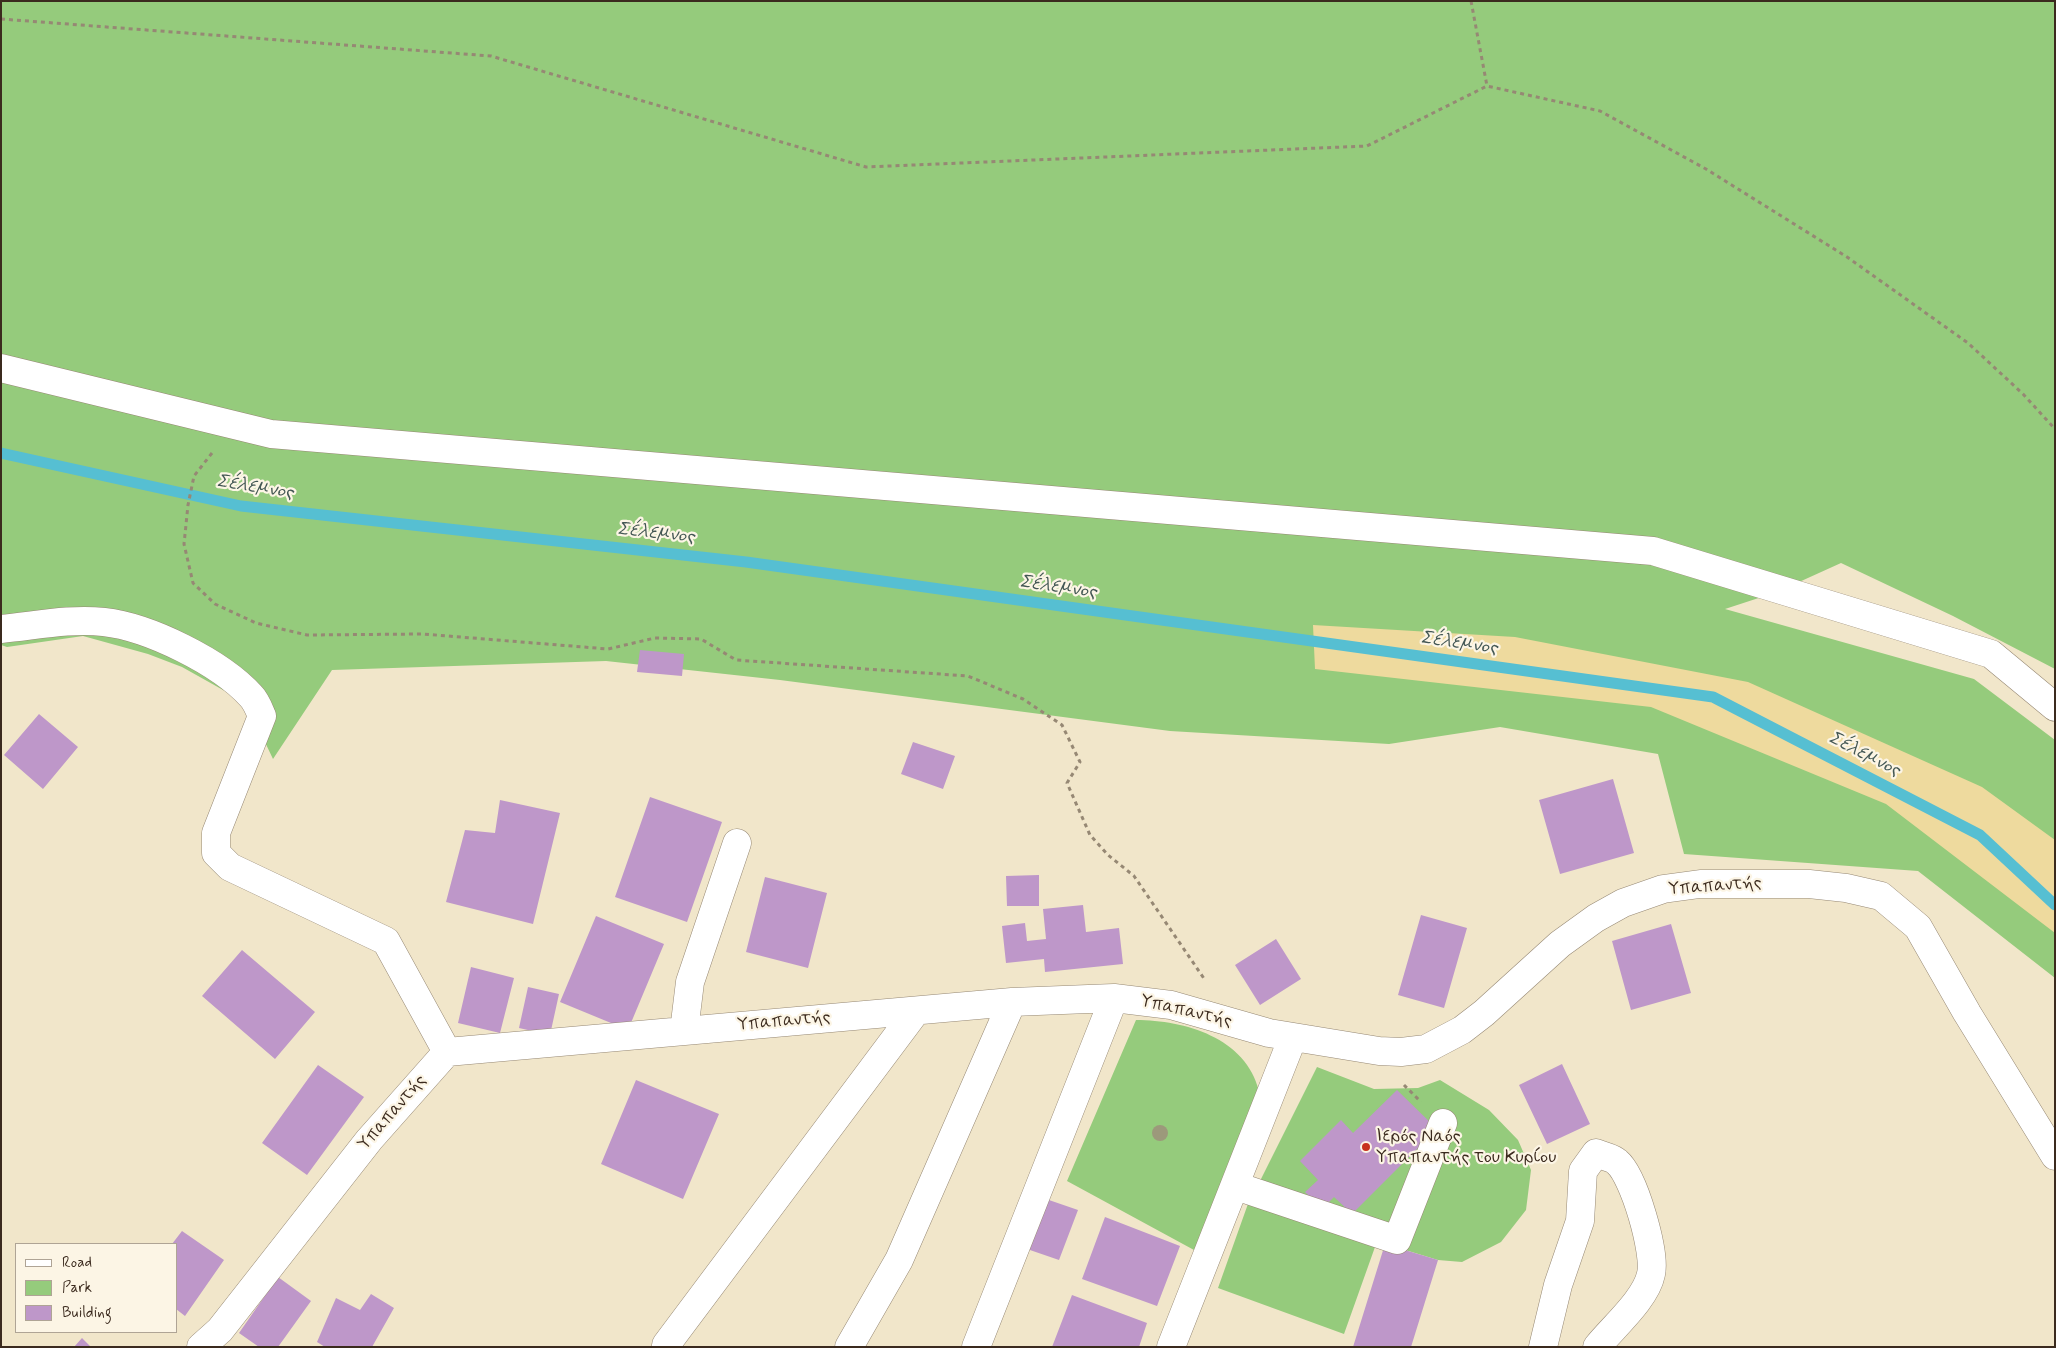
<!DOCTYPE html>
<html>
<head>
<meta charset="utf-8">
<style>
	body { margin:0 }
	#map { position:relative; width:2056px; height:1348px; overflow:hidden; background:#f1e6ca; font-family:Mynerve,sans-serif }
	canvas { display:block }
	.frame { position:absolute; inset:0; border:2px solid #3b2a1e; pointer-events:none }
	.legend { position:absolute; left:15px; top:1243px; width:162px; height:90px; box-sizing:border-box; background:#fcf5e5; border:1px solid #afa495; margin:0; padding:6px 9px; list-style:none; font-size:15px; color:#3b2a1e }
	.legend li { display:flex; align-items:center; gap:10px; height:25px }
	.legend b { width:25px; border:1px solid #afa495 }
</style>
</head>
<body>
<div id="map">
<canvas width="2056" height="1348"></canvas>
<div class="frame"></div>
<ul class="legend">
<li><b style="height:6px;background:#fff"></b>Road</li>
<li><b style="height:14px;background:#95cb7c"></b>Park</li>
<li><b style="height:14px;background:#be97c9"></b>Building</li>
</ul>
</div>
<script>
const context = document.querySelector('canvas').getContext('2d');
context.lineJoin = 'round';
function fillPath(path, color) {
  context.fillStyle = color;
  context.fill(path, 'evenodd');
}
function trace(path, color, width, dash) {
  context.strokeStyle = color;
  context.lineWidth = width;
  context.lineCap = dash ? 'butt' : 'round';
  context.setLineDash(dash || []);
  context.stroke(path);
}
function write(font, color, halo, rows, align = 'center') {
  context.font = font + ' Mynerve,sans-serif';
  context.lineWidth = 4.5;
  context.setLineDash([]);
  context.textBaseline = 'middle';
  context.strokeStyle = halo;
  context.fillStyle = color;
  for (const [text, x, y, turn = 0] of rows) {
    context.save();
    context.translate(x, y);
    context.rotate((+turn || 0) * Math.PI / 180);
    context.textAlign = isNaN(turn) ? turn : align;
    if (halo) context.strokeText(text, 0, 0);
    context.fillText(text, 0, 0);
    context.restore();
  }
}
const green = new Path2D(`
	M1,1h2054v668l-102,-53 -112,-53 -64,29 -52,17 249,70 81,61v238l-137,-107 -234,-17 -26,-100 -158,-27 -111,17 -219,-13 -390,-51 -174,-19 -274,9 -59,89 -20,-42 -21,-22 -50,-28 -34,-13 -65,-18 -76,11 -6,-2z
	M1136,1020c49,0 110,18 123,71l-38,104 -27,55 -127,-69z
	M1317,1067l57,22 44,-1 22,-8 49,30 29,30 13,30 -5,40 -25,32 -39,20 -24,-2 -59,-18 -126,-47z
	M1249,1201l126,46 -31,87 -126,-46z`);
const sand = new Path2D(`
	M1313,625l202,12 233,45 234,105 73,53v93l-169,-129 -235,-97 -336,-38z`);
const stream = new Path2D(`
	M1,453l240,53 505,56 967,135 267,138 75,70`);
const building = new Path2D(`
	M640,650l44,4 -2,22 -45,-4z
	M39,714l39,33 -35,42 -39,-34z
	M913,742l42,14 -12,33 -42,-15z
	M1613,779l21,74 -74,21 -21,-74z
	M650,797l72,25 -35,100 -72,-25z
	M500,800l60,13 -27,111 -87,-22 19,-72 30,3z
	M1039,875v31h-32l-1,-30z
	M765,877l62,16 -19,75 -62,-16z
	M1083,905l3,27 33,-4 4,36 -78,8 -1,-13 -38,4 -4,-37 23,-3 2,18 19,-2 -3,-30z
	M1421,915l46,13 -23,80 -46,-13z
	M596,916l68,28 -36,86 -68,-28z
	M1671,924l20,69 -60,17 -19,-69z
	M1276,939l25,40 -41,26 -25,-40z
	M242,950l73,62 -40,47 -73,-63z
	M471,967l43,11 -14,55 -42,-10z
	M528,987l31,7 -9,41 -31,-7z
	M1562,1064l28,60 -43,20 -28,-59z
	M318,1065l46,32 -57,78 -45,-32z
	M636,1080l83,34 -36,85 -82,-35z
	M1397,1090l40,39 -85,85 -18,-17 -12,12 -17,-17 13,-12 -18,-19 41,-41 12,13z
	M1046,1199l32,11 -19,50 -32,-11z
	M1105,1217l75,29 -23,60 -75,-27z
	M182,1231l42,29 -39,56 -9,-7v-65h-4z
	M1385,1244l53,16 -27,87h-58z
	M278,1277l33,24 -33,46h-19l-20,-14z
	M371,1294l23,14 -22,39h-47l-8,-5 19,-44 24,12z
	M1072,1295l75,28 -8,24h-87z
	M82,1338l9,9h-17z`);
const path = new Path2D(`
	M1471,1l16,85
	M1,19l490,37 375,111 501,-21 120,-60 113,25 106,58 141,88 121,86 55,51 32,35
	M212,453l-18,23 -6,29 -4,39 9,39 22,21 41,19 51,12 116,-1 185,15 47,-11 46,1 35,21 232,16 55,23 39,26 18,37 -13,21 23,52 18,20 26,21 71,104
	M1404,1085l17,17`);
const minor = new Path2D(`
	M1,368l270,66 1382,117 338,103 64,53
	M1,629c33,-3 69,-11 103,-7 45,5 116,40 147,74 5,5 8,13 11,20l-46,117v20l14,14 156,74 61,111
	M684,1031l6,-49 47,-139
	M1236,1186l161,54 46,-117
	M666,1345l250,-334
	M201,1347l19,-17 149,-190 78,-88 565,-50 102,-4 57,7 98,28 110,18 22,1 25,-3 36,-19 22,-17 76,-69 36,-26 27,-15 40,-14 37,-5h109l37,4 35,8 37,31 49,86 88,143
	M849,1347l50,-87 113,-258
	M976,1347l138,-349
	M1171,1347l122,-310
	M1543,1347l15,-62 22,-64 3,-50 13,-18c6,3 16,4 21,9 17,14 39,91 34,112 -5,25 -38,53 -54,73`);
const trees = [
	[1160,1133]
];
const markers = [
	[1366,1147,5,"#c8321e"]
];
const streetNames = [
	["Υπαπαντής",1715,887,-4],
	["Υπαπαντής",1186,1012,13],
	["Υπαπαντής",784,1022,-5],
	["Υπαπαντής",393,1113,-49]
];
const poiNames = [
	["Ιερός Ναός",1376,1137],
	["Υπαπαντής του Κυρίου",1376,1158]
];
const waterNames = [
	["Σέλεμνος",255,488,9],
	["Σέλεμνος",656,534,6],
	["Σέλεμνος",1058,588,8],
	["Σέλεμνος",1459,644,8],
	["Σέλεμνος",1864,755,27]
];
fillPath(green, '#95cb7c');
fillPath(sand, '#eeda9e');
trace(stream, '#56bfd2', 11);
fillPath(building, '#be97c9');
trace(minor, '#968874', 29);
trace(path, '#968874', 3, [4, 4]);
trace(minor, '#fff', 28);
context.fillStyle = '#9c997b';
for (const [x, y] of trees) {
  context.beginPath();
  context.arc(x, y, 8, 0, 2 * Math.PI);
  context.fill();
}
for (const [x, y, r, color] of markers) {
  const dot = new Path2D();
  dot.arc(x, y, r, 0, 2 * Math.PI);
  context.fillStyle = color;
  context.fill(dot);
  trace(dot, '#fcf5e5', 2);
}
write('18px', '#3b2a1e', '#fcf5e5', streetNames);
write('18px', '#3b2a1e', '#fcf5e5', poiNames, 'left');
write('italic 19px', '#435754', '#fcf5e5', waterNames);
</script>
</body>
</html>
